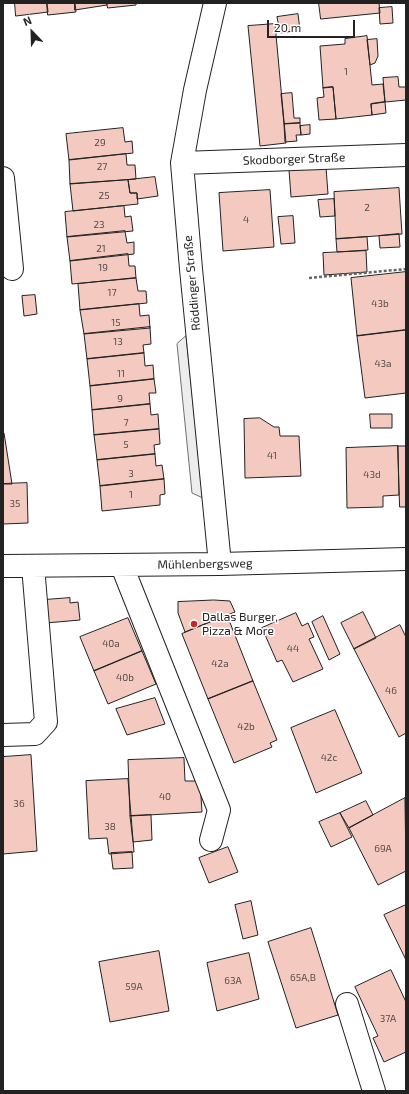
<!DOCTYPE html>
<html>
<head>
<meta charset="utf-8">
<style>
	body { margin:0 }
	#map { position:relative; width:409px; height:1094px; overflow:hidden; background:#fff; font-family:"Exo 2",sans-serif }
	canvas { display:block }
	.frame { position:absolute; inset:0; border:4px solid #222; pointer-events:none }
	.north { position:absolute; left:12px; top:12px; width:40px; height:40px; -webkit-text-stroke:3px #fff; paint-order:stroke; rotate:337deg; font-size:11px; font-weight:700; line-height:16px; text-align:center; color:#222 }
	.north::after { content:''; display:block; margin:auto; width:14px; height:18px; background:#222; clip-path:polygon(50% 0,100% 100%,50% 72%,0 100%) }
	.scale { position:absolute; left:267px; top:20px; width:88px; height:18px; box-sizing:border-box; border:2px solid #222; border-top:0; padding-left:5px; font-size:12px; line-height:14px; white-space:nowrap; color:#222; -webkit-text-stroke:3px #fff; paint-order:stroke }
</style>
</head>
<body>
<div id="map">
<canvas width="409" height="1094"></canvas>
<div class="frame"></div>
<div class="north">N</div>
<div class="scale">20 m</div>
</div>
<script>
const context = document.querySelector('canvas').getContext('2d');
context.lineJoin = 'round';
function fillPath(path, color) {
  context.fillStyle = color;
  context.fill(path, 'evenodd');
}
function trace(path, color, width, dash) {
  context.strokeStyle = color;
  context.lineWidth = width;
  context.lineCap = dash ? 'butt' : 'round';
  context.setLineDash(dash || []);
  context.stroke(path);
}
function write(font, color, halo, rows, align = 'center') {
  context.font = font + ' "Exo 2",sans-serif';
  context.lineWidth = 3;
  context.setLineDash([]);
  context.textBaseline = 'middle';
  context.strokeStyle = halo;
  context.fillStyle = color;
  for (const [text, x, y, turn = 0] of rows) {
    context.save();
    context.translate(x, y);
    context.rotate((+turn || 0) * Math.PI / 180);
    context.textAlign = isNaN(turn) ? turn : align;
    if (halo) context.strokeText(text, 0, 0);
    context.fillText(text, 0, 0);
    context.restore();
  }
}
const parking = new Path2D(`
	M186,336l17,162 -11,-5 -15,-149z`);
const building = new Path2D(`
	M15,3h32l1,9 -32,4z
	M47,3h28l1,9 -28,3z
	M75,3h32v2l-32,5z
	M107,3h29v2l-28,3z
	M319,3h60l1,10 -59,6z
	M392,7l1,16 -13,1 -1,-16z
	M298,14l2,16 -20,3 -3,-16z
	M275,24l11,119 -26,3 -12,-120z
	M367,36l5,49 11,-1 2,18 -14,2 1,11 -36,4 -3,-32 -10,1 -3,-42 25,-2v-5z
	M377,39l1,17 -3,7 -5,2 -3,-25z
	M398,77l1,10h7v13l-21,2 -2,-24z
	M333,87l3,32 -17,1 -2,-22 7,-1 -1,-9z
	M292,93l2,25h6v5l-16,1 -3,-30z
	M385,102l1,11 -14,2 -1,-11z
	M300,123l1,12h-5l1,6 -12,1 -1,-18z
	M310,125v9l-9,1 -1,-9z
	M123,128l2,14 7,-1 1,12 -64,7 -3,-26z
	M126,154l1,11h8l1,14 -66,5 -1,-24z
	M326,167l2,27 -37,3 -2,-27z
	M155,177l3,19 -21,3v-6h-7l-2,-13z
	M128,180l2,13h7l1,11 -65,7 -3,-27z
	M399,188l3,46 -66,5 -2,-47z
	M270,190l4,57 -51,4 -4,-58z
	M334,199l1,17 -15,1 -2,-17z
	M124,206l1,11 6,-1 2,15 -66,6 -2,-25z
	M293,216l2,27 -14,1 -3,-27z
	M125,231l2,12 7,-1v12l-64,7 -3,-24z
	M399,234l1,13 -20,1 -1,-12z
	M367,237l1,13 -31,2 -1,-13z
	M366,251l1,21 -43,3 -1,-22z
	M128,254l1,12h6l1,12 -64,6 -2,-23z
	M406,272v58l-49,6 -6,-58z
	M136,278l2,13h8l1,12 -67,7 -2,-26z
	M35,295l2,19 -13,2 -2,-20z
	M139,304l1,12 9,-1 1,13 -66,6 -4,-24z
	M150,327l1,17 -8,1 1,8 -57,6 -3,-25z
	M406,330v63l-41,5 -8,-62z
	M144,353l1,13 8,-1 1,14 -64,7 -3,-27z
	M154,379l2,14h-7l1,11 -58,6 -2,-24z
	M150,404l1,11 7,-1 1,15 -65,6 -2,-25z
	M370,414h22v14h-21z
	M260,418l14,9h5l1,9h19l2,40 -56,2 -1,-59z
	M159,429l1,15 -6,1 1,9 -58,6 -3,-25z
	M3,433h1l8,51h-9z
	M398,446l1,49 -16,1v11l-36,1 -1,-60z
	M398,446h8v61h-6z
	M155,454l1,12 6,-1 2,14 -64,7 -3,-26z
	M164,479l1,15 -5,1v10l-58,6 -2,-25z
	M27,483l1,40 -25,1v-40z
	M70,598v5l8,-1 2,18 -34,3 -2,-23z
	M214,600l16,1 5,11 -50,20 -7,-19v-11z
	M363,612l13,26 -22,11 -13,-26z
	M296,613l6,13 6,-3 6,14 -5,2 14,30 -30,13 -11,-22 -5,2 -15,-34z
	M227,615l26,66 -45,18 -26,-65z
	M323,616l17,38 -11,6 -17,-38z
	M128,618l14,33 -48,20 -14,-34z
	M400,625l6,12v96l-7,4 -45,-88z
	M142,651l14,33 -48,20 -14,-33z
	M253,681l24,59 -7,3 2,4 -38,16 -26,-64z
	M155,698l10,26 -38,11 -11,-26z
	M335,710l27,63 -46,20 -25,-65z
	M31,755l6,96 -34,3v-97z
	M184,758l1,23h15l2,31 -72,4 -2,-56z
	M128,779l6,73 -25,2 -2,-16 -18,1 -3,-58z
	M405,798l1,73 -28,14 -29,-57z
	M366,801l7,14 -24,13 -9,-15z
	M340,813l12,24 -21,10 -12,-25z
	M151,815l1,25 -19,2 -3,-26z
	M228,847l10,25 -29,11 -10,-25z
	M132,852l1,16 -20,1 -2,-16z
	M251,901l7,34 -15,4 -8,-34z
	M406,905v55l-22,-45z
	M311,928l27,87 -42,13 -28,-86z
	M159,951l10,60 -59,11 -11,-60z
	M249,953l10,46 -42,12 -10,-48z
	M391,970l15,32v50l-22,10 -11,-24 5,-2 -23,-49z`);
const path = new Path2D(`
	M309,278l97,-9`);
const minor = new Path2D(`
	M215,3l-20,87 -13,73 9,106 29,295
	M182,163l224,-8
	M3,178l9,91
	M3,566l217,-2 186,-5
	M122,566l97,244 -8,30
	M3,735l32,-1 11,-12 -13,-156
	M347,1004l27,87`);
const markers = [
	[194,624,4,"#c62828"]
];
const numberNames = [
	["1",346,72],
	["29",100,143],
	["27",102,167],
	["25",104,196],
	["2",367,208],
	["4",246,220],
	["23",99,225],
	["21",101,249],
	["19",103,268],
	["17",112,293],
	["43b",380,304],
	["15",116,323],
	["13",118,342],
	["43a",383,364],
	["11",121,374],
	["9",120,399],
	["7",126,423],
	["5",126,445],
	["41",272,456],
	["3",131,474],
	["43d",372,475],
	["1",131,495],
	["35",15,504],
	["40a",111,644],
	["44",293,649],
	["42a",220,664],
	["40b",125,678],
	["46",391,691],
	["42b",246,727],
	["42c",329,758],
	["40",165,797],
	["36",19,804],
	["38",110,827],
	["69A",383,849],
	["65A,B",303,978],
	["63A",233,981],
	["59A",134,987],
	["37A",388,1019]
];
const streetNames = [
	["Skodborger Straße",294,159,-2],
	["Röddinger Straße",192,283,-95],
	["Mühlenbergsweg",205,564,-1]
];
const poiNames = [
	["Dallas Burger,",202,617],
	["Pizza & More",202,631]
];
fillPath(parking, '#ededed');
trace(parking, '#6f6f6f', 1);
fillPath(building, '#f3c9c0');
trace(building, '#222', 1);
trace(minor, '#222', 24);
trace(path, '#646464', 2.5, [3, 2]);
trace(minor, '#fff', 22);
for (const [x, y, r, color] of markers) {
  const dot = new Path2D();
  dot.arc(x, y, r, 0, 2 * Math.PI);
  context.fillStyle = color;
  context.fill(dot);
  trace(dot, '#fff', 1.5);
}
write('10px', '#564c4a', null, numberNames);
write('12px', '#222', '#fff', streetNames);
write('12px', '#222', '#fff', poiNames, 'left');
</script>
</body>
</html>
